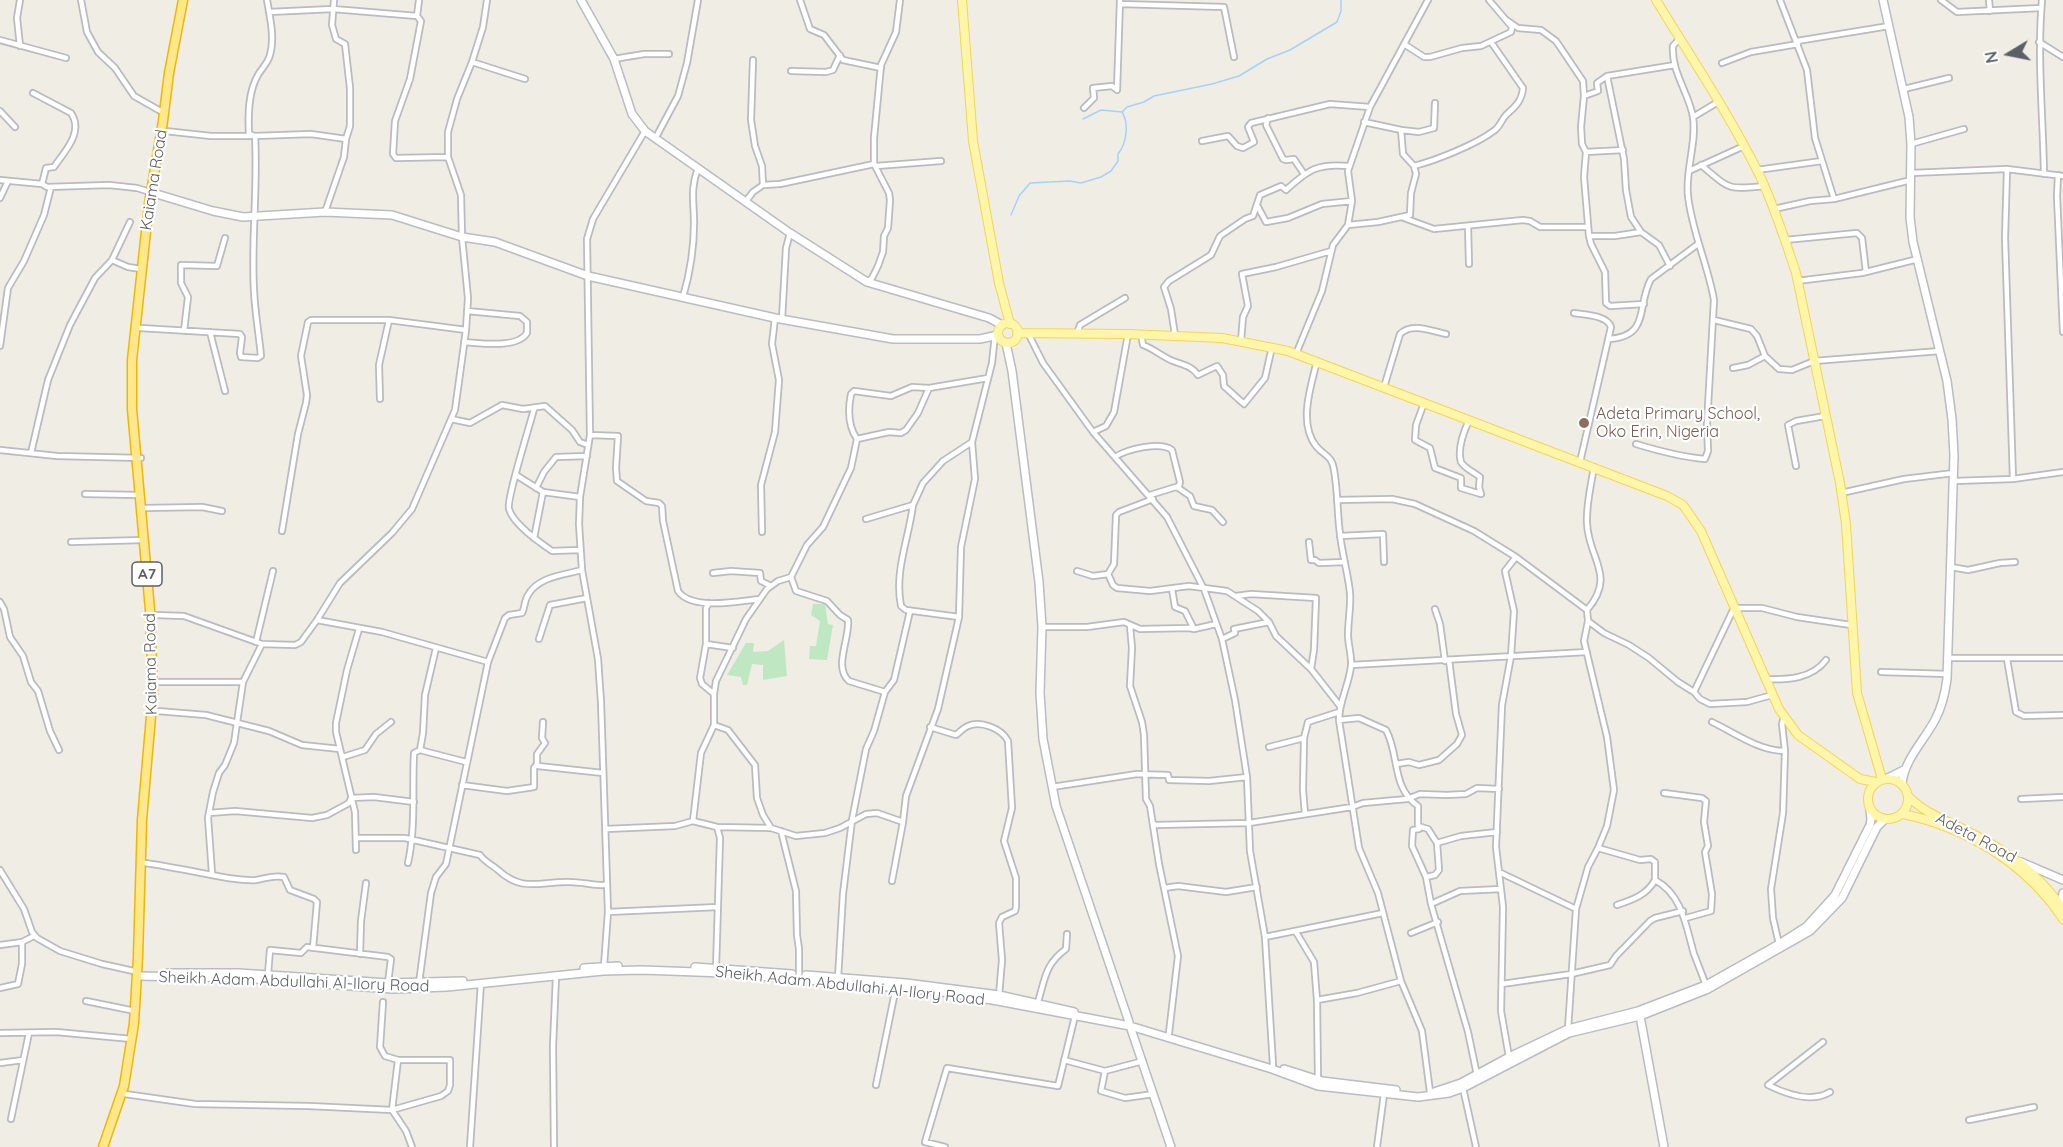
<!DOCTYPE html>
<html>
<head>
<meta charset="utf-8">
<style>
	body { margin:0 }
	#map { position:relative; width:2063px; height:1147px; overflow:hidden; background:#efede4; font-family:Quicksand,sans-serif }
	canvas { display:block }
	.north { position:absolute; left:1979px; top:24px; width:60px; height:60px; -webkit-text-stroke:4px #fff; paint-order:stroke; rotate:260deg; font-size:16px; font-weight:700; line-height:24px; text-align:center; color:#5c5f65 }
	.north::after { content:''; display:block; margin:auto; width:21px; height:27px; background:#5c5f65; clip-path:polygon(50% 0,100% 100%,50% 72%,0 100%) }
</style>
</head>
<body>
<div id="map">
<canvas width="2063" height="1147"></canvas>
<div class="north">N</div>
</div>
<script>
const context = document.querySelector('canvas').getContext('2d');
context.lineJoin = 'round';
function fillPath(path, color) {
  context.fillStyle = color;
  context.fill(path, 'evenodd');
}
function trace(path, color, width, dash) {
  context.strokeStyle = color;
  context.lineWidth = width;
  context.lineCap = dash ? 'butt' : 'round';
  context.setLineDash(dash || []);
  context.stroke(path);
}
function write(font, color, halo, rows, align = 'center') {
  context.font = font + ' Quicksand,sans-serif';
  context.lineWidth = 4.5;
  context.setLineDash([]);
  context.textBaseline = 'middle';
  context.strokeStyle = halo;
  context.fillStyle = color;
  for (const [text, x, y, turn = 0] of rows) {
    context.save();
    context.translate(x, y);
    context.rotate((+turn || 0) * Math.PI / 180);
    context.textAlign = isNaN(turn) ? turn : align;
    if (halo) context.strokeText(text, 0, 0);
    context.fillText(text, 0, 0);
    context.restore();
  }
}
const green = new Path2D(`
	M813,604h12l3,20 5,1 -6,35 -18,-1 1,-13h6l4,-25 -9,-6z
	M784,640l3,36 -24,4v-15l-11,-1 -5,21h-4l-2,-8 -14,-2 19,-32h8l-1,9 15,-1z`);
const stream = new Path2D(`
	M1083,119l18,-9 21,2 5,-5 17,-5 10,-6 58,-12 27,-8 28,-17 23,-9 47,-28 4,-11v-11
	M1011,215l8,-19 11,-13 40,-2 11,2 20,-6 10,-6 7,-10v-7c9,-11 11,-31 4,-42`);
const street = new Path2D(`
	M20,0l-3,18 3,28
	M81,0l6,32 11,20 17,16 19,28 30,17
	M267,0c3,18 8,38 3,55 -2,8 -8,13 -12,20 -10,17 -10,40 -9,59l6,2 56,-2 35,5
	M800,0l10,29 14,6 19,25 38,8
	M1780,0l27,70 8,68 19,61
	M1941,0l16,12 84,-4
	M1989,0l1,11
	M2042,0c-5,58 1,115 2,174
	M1120,4l104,3 10,50
	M269,12l64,-3 84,7 4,5 -11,58 -15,42 -2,33 3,4 52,-1
	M417,16l2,-16
	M1505,19l13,9 23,2 15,11 27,40 1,15 -3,31 1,17 4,8 -2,25 5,59h26l26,-4
	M0,40l66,18
	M1797,41l92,-15
	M2039,42l24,15
	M1404,44l20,13h6l32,-9 19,-2 30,-14 1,-5 -23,-27
	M614,59l30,-5h25
	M753,60l-2,60 4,26 7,20 1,19
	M472,62l53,17
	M1722,63l29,-11 47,-8
	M791,71l35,1 7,-2 7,-15
	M1607,76l17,83 2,31 5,27 10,15 18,13 11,21
	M1904,89l45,-11
	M33,93l38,20c13,19 -6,38 -17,54l-8,1 -4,16
	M1584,96l14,-5 -1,-8 10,-7 68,-11
	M1084,108l10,-10 -1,-10 19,-2 5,4 3,-90
	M0,111l15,16
	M1693,117l25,-15
	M1268,118l-2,7 17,34 3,1 8,-1 10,15
	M1401,130l18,2 15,-4 1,-25
	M165,131l46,5h40
	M655,139l23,-43 9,-33 11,-63
	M1202,141l26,-5 9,10 6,2 11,-6 -6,-15 3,-4 79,-19 40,3
	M1911,144l53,-15
	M1586,152l37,-2
	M1701,165c29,24 25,25 63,21
	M876,166l65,-5
	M1414,166c23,-6 63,-22 81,-36 5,-4 7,-11 11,-15 9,-8 16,-14 17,-27l-32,-46
	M2007,169l-2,69 8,241
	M1757,170l65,-9
	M1689,171l55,-25
	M1911,173l96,-4 56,7
	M2058,175l-1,21 6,136
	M0,180l42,4 5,3 62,-2 28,3 13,4
	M0,198l8,-17
	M746,201l7,-9 10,-7 17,-1 94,-20
	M1258,207l8,15 22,-4 34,-14 30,-3
	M1774,209l36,-8 24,-2 77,-19
	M325,212l19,-55 2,-18 4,-13v-38l-5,-44 -9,-5 -4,-14 2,-25
	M1404,218l30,11 89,-9 7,1 10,6h48
	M1348,225l30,-3 32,-7 1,-22 5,-19 -2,-8 -11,-12 -2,-24 -37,-8
	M1468,226l1,38
	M1589,236l2,8 14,28 1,31 4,3 34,-2
	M1785,240l72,-7 5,5 4,34
	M112,260l16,7 13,2
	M1797,281l65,-8 56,-14
	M867,282l5,-4 6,-12 5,-14 1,-16 4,-8 2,-28 -1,-7 -15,-29v-26l7,-73 15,-33 4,-32
	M683,297c7,-24 11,-48 11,-74 0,-21 -4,-34 4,-55
	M1574,313c11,2 33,2 37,14l-31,135
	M782,319l4,-71 4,-15
	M1714,320l37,9 6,7 8,20 14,13 13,1 22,-9 126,-10
	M140,328l100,6 2,3 -2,16 1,4 17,1 3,-2c-2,-22 -6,-43 -7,-65 -3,-52 4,-103 1,-155
	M184,331l4,-34 -7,-14v-18l36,1 8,-28
	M210,332l15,59
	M1028,333l15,30 50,69 74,85 37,72 18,50 13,61 12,77 3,74 15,86 8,128
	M1077,333l3,-8 45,-27
	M1141,334l2,11c11,4 20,12 30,16 10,4 19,5 25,14l19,-9 6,9 1,11 20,18 21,-26 7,-31
	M1175,335l-4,-26 -7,-22 5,-6 42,-26 9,-19 25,-17 8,-3 7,-21 21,-9 5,4c22,-20 31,-27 63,-24
	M1609,339c42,-3 27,-33 42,-60l47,-35
	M1241,341l2,-24 5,-11 -6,-32 34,-7 55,-16
	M464,342c17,1 53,7 63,-9v-11l-7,-6 -53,-5
	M0,346l8,-58 16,-27 20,-46 7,-28
	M1296,354l26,-63 11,-46 15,-20 4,-24 -4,-30 22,-64 58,-107
	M1317,361c-6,25 -19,62 -1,85 8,10 16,9 18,24 4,21 3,43 6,64 2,20 8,39 10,59 1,14 -2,28 -2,42 0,10 4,21 3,31 -2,19 -12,35 -12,54l20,128 19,45 23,88 21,50 8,61
	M1733,368l15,-3 17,-9
	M1384,387l16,-53c12,-12 31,-3 46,0
	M380,399l-1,-34 10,-45
	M1424,403l-8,22 -1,15 15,8 5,20 26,10v10l20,6
	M534,409c-4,16 -28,91 -25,100 4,15 30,33 43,42l27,-1
	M451,419l19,4 32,-18 21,4 22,-3 27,24 8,12 8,3
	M1469,420c-5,11 -12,29 -8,42 3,6 14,11 19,15l-1,10 2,7
	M1093,432l13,-6 8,-14 14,-78
	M590,435l28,1 -2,32 1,13 29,20 13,2 3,3 1,15 15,70c14,20 60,10 82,8
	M857,439c-9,-13 -9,-30 -6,-45l3,-3 37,5 21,-9 17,1
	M1636,444c23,7 45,13 69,15l3,-8 -1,-27 7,-124c-6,-35 -22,-68 -26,-104 -3,-26 9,-53 5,-79 -4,-24 -22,-45 -20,-71l6,-7
	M0,450l57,6 84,2
	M31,453l17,-73 22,-55 25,-47 17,-18 18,-38
	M1115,457c12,-8 46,-16 57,-7l8,32 -1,4 -29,9
	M1796,466l-8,-41 8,-4 29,-5
	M1594,467c-3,18 -8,38 -7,56 1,36 30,52 0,87l1,11 16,12 25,12 20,13 29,24 16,10 6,7 10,5 37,-2 25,-7
	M516,475l27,17 37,5
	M1954,481l59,-2 50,-7
	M1177,487l13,9 4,10 18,4 11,12
	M536,488l8,-16 12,-15 31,-1
	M1841,493l63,-14 50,-6
	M85,494l54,1
	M1153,499l-34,13 -3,3 -2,49 -6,10 5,11 4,3 33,3 39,-5 38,5 31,20 11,11 7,14 35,33 29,37
	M1337,500l55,-1 23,5 59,27 42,26 71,53
	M913,505c-4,33 -19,66 -12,101l5,4 53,7
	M145,508l57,-1 20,4
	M866,519l47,-14 10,-22 20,-22 29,-19
	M282,531l16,-97 8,-31 1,-8 -6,-39 7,-34 3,-2h78l77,10
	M762,532l-1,-47 14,-53 4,-52 -7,-36 3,-26
	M1340,536l43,-2 1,28
	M534,538l9,-46
	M71,542l73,-2
	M1309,542l2,18h4l4,3 26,-1
	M1951,567l17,3 32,-7 15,-1
	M1077,571l16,5 15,-2
	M713,573l18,-2 29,2 1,8 10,5
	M791,577l5,14 31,10 13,14 8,5c2,19 -15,47 1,61l36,11
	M1172,589l3,18 10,4 9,18
	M1236,596l15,-2 65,4 -2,52 -3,19
	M0,602l4,7 6,28 13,19 8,26 7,9 12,40 9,19
	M709,603l-3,5v36l-6,34 2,6 12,10
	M1435,609l5,15 5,37
	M155,615l29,1 78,28 33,1 6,-3 16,-22 23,-37 52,-50 20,-24 43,-99 11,-80 2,-32 -6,-61 -1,-42 -13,-38v-25l9,-33 15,-37 11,-35 4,-27
	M317,620l65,12 106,30
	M1130,626l2,22 -2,38 12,36 2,13 2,64 4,7 9,58 19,92 -9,77
	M1042,627h45l37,-5 16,7 49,-1 5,1 22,-5
	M539,639l11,-34 37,-7
	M1222,639l13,-6 -1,-4 35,-7
	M256,642l17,-71
	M706,644l27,4
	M1949,658h114
	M2007,659l9,53 8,4 39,-1
	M1351,665l236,-13
	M1881,672l67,2
	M1765,679c22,1 47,0 61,-19
	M158,682h85
	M1694,692l40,-84h28l35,9 54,8
	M157,711l49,4 63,16 33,14 38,4
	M1339,720l20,-2 27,12c14,26 5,57 32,76v20l10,3 9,14 2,27 -4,5 -9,2 5,27 37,128 9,43
	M1712,722c23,11 47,29 73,29
	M714,725l14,5 27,35 2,33 6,17 8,13
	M930,727l26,8c4,-3 7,-7 12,-9 13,-6 34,3 40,15l4,67 -8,33 12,37v29l-1,4 -13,6 -3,6 3,37 -3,36
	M1304,738l-1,52 2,24
	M1269,747l35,-9 4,-16 31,-10
	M420,750l3,-17 2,-38 11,-47
	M343,757l22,-7 11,-16 15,-12
	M537,764l1,2 65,7
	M1396,764l13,-2 10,3 20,-5 18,-16 5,-9 -6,-21 -7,-54
	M462,785l45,6 27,-4v-19l3,-4v-10l8,-11 -3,-5 1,-16
	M1052,787l85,-13 31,1 1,5 40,1 38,-4
	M1664,793l38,5 4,3 -2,21 4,24 -3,6 7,42 -1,17 -25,7
	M2021,799l42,-2
	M209,813l26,-2 77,7 15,-3 22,-12 2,-5 23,-1 40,5
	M1153,823l2,2 94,-2 103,-16 11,-4 44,-4 13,-5 27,1 19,-1 11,-6 22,1
	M1418,826l1,3 -6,1 -1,16 14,31
	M717,827l54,1 25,8 29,-3 15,-5 26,-14 11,-1 26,9
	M606,829l69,-3 18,-5
	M781,831l15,60 1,44 2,14v26
	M356,838h49l75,17c5,7 11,9 18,15 25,23 42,11 72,12 12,0 25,4 37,3
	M1437,843l24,-7 36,-4
	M1598,848l42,12 11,-1 4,3v18c28,15 31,47 39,74 4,10 8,21 12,31
	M356,850l-1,-38 -19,-80v-9l11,-53 12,-41
	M145,863c28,4 55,10 83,15 8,1 20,3 28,2 11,-2 17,-5 28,-3l6,13 24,9 3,3 -4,46
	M408,863c8,-37 4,-74 6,-110l6,-3 46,12
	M0,870l24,39 8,23 5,6 23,13 42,13 36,8
	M1499,872l77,37
	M212,873l-4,-55 5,-26 6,-19 6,-8 9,-22 9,-61 19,-38
	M892,881l11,-59 3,-26 32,-87 21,-92 2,-70 14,-68 -3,-37 20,-79 3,-28
	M1164,888l14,-2 48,6 31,-5
	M1431,904l29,-13 41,-2
	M1617,905c15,-5 30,-10 38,-25
	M608,912l110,-5
	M1296,932l18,30 3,38
	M1411,933l27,-11
	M1265,937l118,-24
	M1779,944l-6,-26 -2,-29 12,-76 2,-62 -3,-27 2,-9
	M0,945l22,-3 12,-6
	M360,954l1,-33 5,-38
	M604,966l4,-54 -7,-210 -3,-43 -16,-89 -3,-46 1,-27 10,-62 -3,-196 6,-20 52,-88
	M716,969l4,-131 -3,-11 -24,-6 8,-68 13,-28v-31l2,-13 30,-62 21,-30 11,-8 13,-4 16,-32 16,-18 28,-59 6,-29 32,-7 12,1 5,-3 12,-17 11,-25 59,-10
	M268,974l2,-24 31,3 6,-6 81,10 3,2 -3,24
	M838,978l5,-84 9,-74 14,-71 8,-18 11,-39 9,-12 16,-69
	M419,983l12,-90 5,-16 10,-13 42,-202 17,-44 4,-3 13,-2c3,-5 2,-12 6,-18 10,-18 35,-20 54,-25
	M1502,984l69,-10 39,-9 6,-9 34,-35 5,-3 28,-7
	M0,988l18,-4 4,-20v-22
	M86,1001l49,10
	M383,1002l-3,45 5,9 13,4 -6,50 14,21 6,16
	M1038,1002c7,-23 7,-38 28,-53l1,-15
	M1568,1029l8,-120 12,-42 10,-19 9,-22 7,-36 -7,-53 -23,-96 4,-20
	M0,1033l56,-1 76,7
	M1823,1042l-55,43c18,9 44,18 62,7
	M1509,1057l-8,-46 2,-104 -7,-60 6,-142 9,-49 3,-45 -9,-40 11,-14
	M1064,1060l41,11 38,-10
	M0,1063l23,-3
	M1105,1071l-4,20 24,7 29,-4
	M1318,1080l-1,-80 40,-7 44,-12
	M876,1085l20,-98
	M1463,1088l13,59
	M125,1094l70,10 114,2 83,4 49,-14 7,-5 2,-6v-25h-52
	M11,1119l18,-86
	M1969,1120l65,-13
	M470,1147l11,-164
	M554,1147l-1,-101 3,-70
	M945,1147l-20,-5 22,-74 111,18 17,-70
	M1377,1147l7,-53`);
const secondary = new Path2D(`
	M581,0l33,59 18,55 13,17 145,102 77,49 122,36 13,7
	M1883,0l26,117 2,27 -1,73 3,25 34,139 5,38 2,36 -7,224c-2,15 -5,28 -12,41 -12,22 -30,39 -33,63
	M150,192l63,19 30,6 82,-5 67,3 70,22 33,5 93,34 187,42 118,21h87l18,-4
	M1006,343l6,28 27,211 3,45 -2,66 3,46 13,67 73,216
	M1888,778l16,-8
	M2021,862l42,18
	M2061,906l2,-13
	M695,967l97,7
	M584,968l34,-2
	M168,973h71l149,10 75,-2
	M806,975l100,8 93,12 75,17
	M137,976l103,2 153,11 54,-2 156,-16 39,-1 82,3 212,18 62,10 132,25 142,43 46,17 100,11 31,-4 14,-5 106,-55 71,-17 68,-27 102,-58 32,-33 35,-71 8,-8
	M1640,1016l24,131
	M1130,1026l41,121
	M1284,1069l38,12 74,9
	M1434,1092l27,-9 48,-26 59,-28 70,-18 68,-26 73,-41 27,-17 29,-32 35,-70 1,-6 -1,-9`);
const primary = new Path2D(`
	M962,0l11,141 26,142 11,41
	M1656,0c35,57 73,114 103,174 15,31 26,66 37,99l44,210 6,41 11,169 25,86
	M998 333a10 10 0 1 1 20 0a10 10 0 1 1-20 0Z
	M1017,333l111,1 94,4 66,13 379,145 16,9 18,26 78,178 19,26 62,44 16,3
	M1868 799a20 20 0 1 1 40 0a20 20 0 1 1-40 0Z
	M1909,797c16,16 36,23 56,33 40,19 72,42 98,79
	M1903,814c63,13 124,50 160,105`);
const highway = new Path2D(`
	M103,1147l21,-61 10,-63 4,-66 4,-137 11,-127 -3,-83 -18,-201v-49l17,-156 14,-83 6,-48 14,-73`);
const markers = [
	[1584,423,6,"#8d6e63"]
];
const shields = [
	[147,574,30]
];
const shieldNames = [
	["A7",147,574]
];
const streetNames = [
	["Kaiama Road",154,180,-81],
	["Kaiama Road",151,664,-91],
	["Adeta Road",1976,838,28],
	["Sheikh Adam Abdullahi Al-Ilory Road",294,982,2],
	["Sheikh Adam Abdullahi Al-Ilory Road",850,986,6]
];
const educationNames = [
	["Adeta Primary School,",1596,414],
	["Oko Erin, Nigeria",1596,432]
];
fillPath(green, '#bfe8c2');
trace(stream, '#a4d2ff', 1.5);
trace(street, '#b9bbc0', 8);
trace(secondary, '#b9bcc3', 10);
trace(primary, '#f7d454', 10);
trace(highway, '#f3b600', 11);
trace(street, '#fff', 4.5);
trace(secondary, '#fff', 7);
trace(primary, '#fff6a9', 8);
trace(highway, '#ffe88b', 8);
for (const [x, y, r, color] of markers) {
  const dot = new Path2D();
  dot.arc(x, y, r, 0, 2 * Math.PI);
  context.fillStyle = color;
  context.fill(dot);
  trace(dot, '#fff', 2);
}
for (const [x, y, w] of shields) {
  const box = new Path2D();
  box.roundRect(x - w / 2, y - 12, w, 24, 4.5);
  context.fillStyle = '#fff';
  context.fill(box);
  trace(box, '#5c5f65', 1.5);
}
write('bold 15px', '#5c5f65', null, shieldNames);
write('16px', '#5c5f65', '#fff', streetNames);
write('16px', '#785e54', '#fff', educationNames, 'left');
</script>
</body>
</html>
